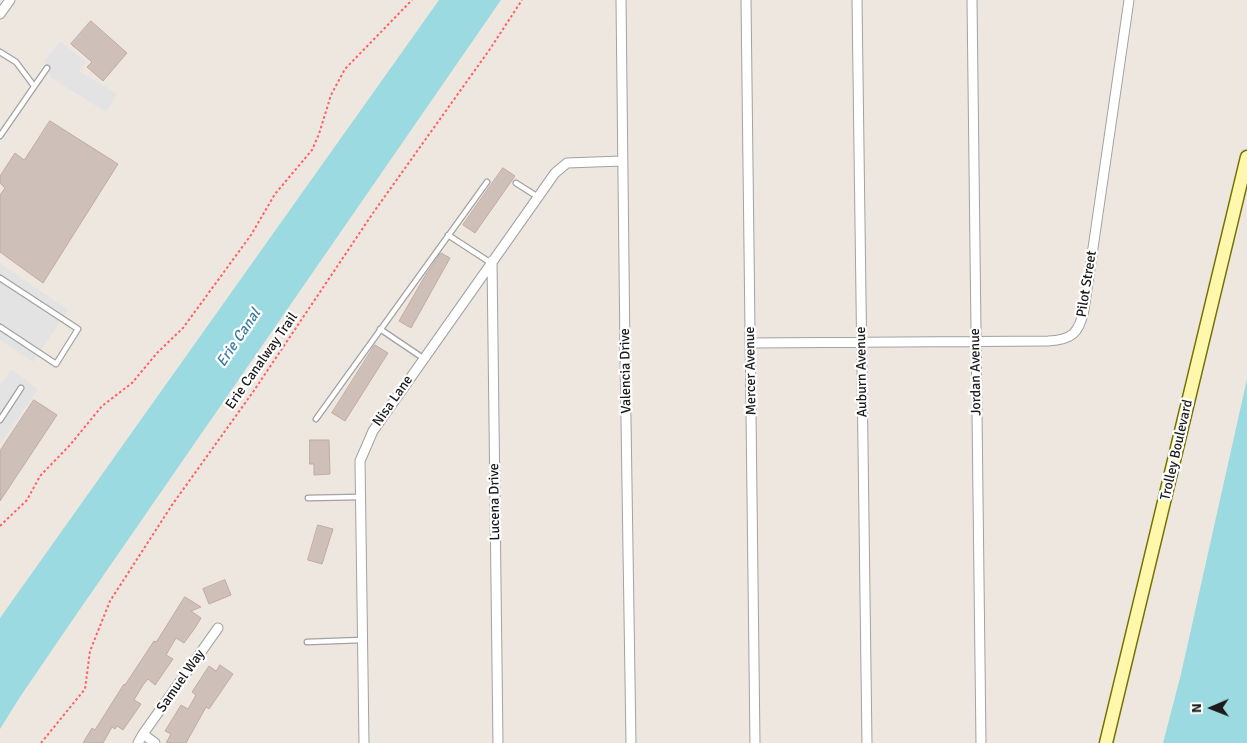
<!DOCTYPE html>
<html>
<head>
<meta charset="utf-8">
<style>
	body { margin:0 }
	#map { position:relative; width:1247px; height:743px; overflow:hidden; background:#eee7df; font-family:Signika,sans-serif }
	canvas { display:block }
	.north { position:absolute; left:1187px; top:683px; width:50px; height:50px; -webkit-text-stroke:4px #fff; paint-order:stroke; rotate:269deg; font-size:14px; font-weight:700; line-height:20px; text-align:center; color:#1b1b1b }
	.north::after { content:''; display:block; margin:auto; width:18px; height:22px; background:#1b1b1b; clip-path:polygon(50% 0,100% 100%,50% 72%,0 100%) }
</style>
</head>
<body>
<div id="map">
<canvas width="1247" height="743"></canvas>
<div class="north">N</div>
</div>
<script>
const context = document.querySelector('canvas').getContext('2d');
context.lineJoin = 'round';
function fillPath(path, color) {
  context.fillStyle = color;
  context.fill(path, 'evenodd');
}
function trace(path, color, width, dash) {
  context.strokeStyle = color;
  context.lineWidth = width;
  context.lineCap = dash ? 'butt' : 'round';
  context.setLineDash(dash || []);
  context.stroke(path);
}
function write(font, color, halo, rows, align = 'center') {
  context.font = font + ' Signika,sans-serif';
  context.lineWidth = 4.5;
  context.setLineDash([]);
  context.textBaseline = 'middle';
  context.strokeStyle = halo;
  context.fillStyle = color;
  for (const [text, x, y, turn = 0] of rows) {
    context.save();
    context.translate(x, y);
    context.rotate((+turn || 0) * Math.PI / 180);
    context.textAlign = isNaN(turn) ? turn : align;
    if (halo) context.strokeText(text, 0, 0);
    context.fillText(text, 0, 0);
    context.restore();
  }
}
const parking = new Path2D(`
	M60,41l26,21 -7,9 38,23 -11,18 -55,-34 -7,-17z
	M0,263l68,47 -35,52 -33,-22z
	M11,369l27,20 -38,55v-59z`);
const water = new Path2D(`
	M439,0h62l-434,628 -47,69 -20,32v-111z
	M1247,379v364h-84l18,-69z`);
const building = new Path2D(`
	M91,21l36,32 -24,28 -16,-14 5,-5 -21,-18z
	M50,121l68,43 -75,119 -43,-31v-57l5,-7 -5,-5v-7l15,-23 9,7z
	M503,168l12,8 -40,57 -12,-8z
	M441,253l9,5 -39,70 -12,-7 26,-45z
	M375,345l13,8 -43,68 -13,-8z
	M34,400l23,15 -57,86v-50z
	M310,440h19l1,34 -16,1v-11h-4z
	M318,525l15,4 -11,35 -14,-4z
	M225,580l6,15 -22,9 -6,-15z
	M185,597l16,10 -10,4 10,7 -6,10 -11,15 -8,-5 -10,17 7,4 -18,26 -7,-6 -5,6 -9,15 7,4 -18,26 -6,-4 -2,3 -3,-2 -9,16h-20l9,-15 3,2 29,-46 1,1 29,-44 2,1z
	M220,665l13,9 -24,35 -3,-2 -20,36h-20l5,-9 -6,-3 16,-26 7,4 8,-14 -4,-3 17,-26 7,5z`);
const path = new Path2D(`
	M0,526l27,-26 13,-24 30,-31 32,-39 30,-23 25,-30 26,-25 68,-93 24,-41 37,-44 7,-16 12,-39 14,-26 67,-69
	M41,743l44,-54 5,-38 20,-50 62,-96 81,-113 120,-179 117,-164 32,-49`);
const lane = new Path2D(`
	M0,52l16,10 18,24
	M0,136l47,-68
	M516,183l22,14
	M448,235l43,28
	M0,278l78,51 -22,35 -56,-37
	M380,329l43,29
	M316,419l171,-237
	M0,420l21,-32
	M308,498l52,-1
	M307,642l55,-2`);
const street = new Path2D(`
	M621,0c1,248 7,495 10,743
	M746,0l9,743
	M857,0l10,743
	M972,0l9,743
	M0,14l10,-14
	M492,261l6,482
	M751,343l297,-2c24,-1 31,-8 36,-31l45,-310
	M143,734l75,-106
	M138,743l5,-9 12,9
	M364,743l-4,-282 13,-30 182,-258 12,-10 55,-2`);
const secondary = new Path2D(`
	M1106,743l141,-586`);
const streetNames = [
	["Pilot Street",1087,284,-81],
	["Erie Canalway Trail",262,361,-55],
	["Valencia Drive",626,371,-91],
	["Mercer Avenue",751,371,-91],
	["Auburn Avenue",862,372,-91],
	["Jordan Avenue",976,372,-91],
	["Nisa Lane",393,401,-55],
	["Trolley Boulevard",1177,450,-77],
	["Lucena Drive",495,502,-91],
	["Samuel Way",181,681,-55]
];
const waterNames = [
	["Erie Canal",239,338,-56]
];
fillPath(parking, '#e3e3e3');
fillPath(water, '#9bdae0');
fillPath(building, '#cebfb8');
trace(building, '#c1aaa1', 1);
trace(lane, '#a2a2a2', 7);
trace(street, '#a2a2a2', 11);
trace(secondary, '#747100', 15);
trace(path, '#ff5f65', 2, [2.5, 2.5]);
trace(lane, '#fff', 4.5);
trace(street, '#fff', 9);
trace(secondary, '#fff8ac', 12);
write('14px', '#1b1b1b', '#fff', streetNames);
write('italic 15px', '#3b7da2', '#fff', waterNames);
</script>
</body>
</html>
